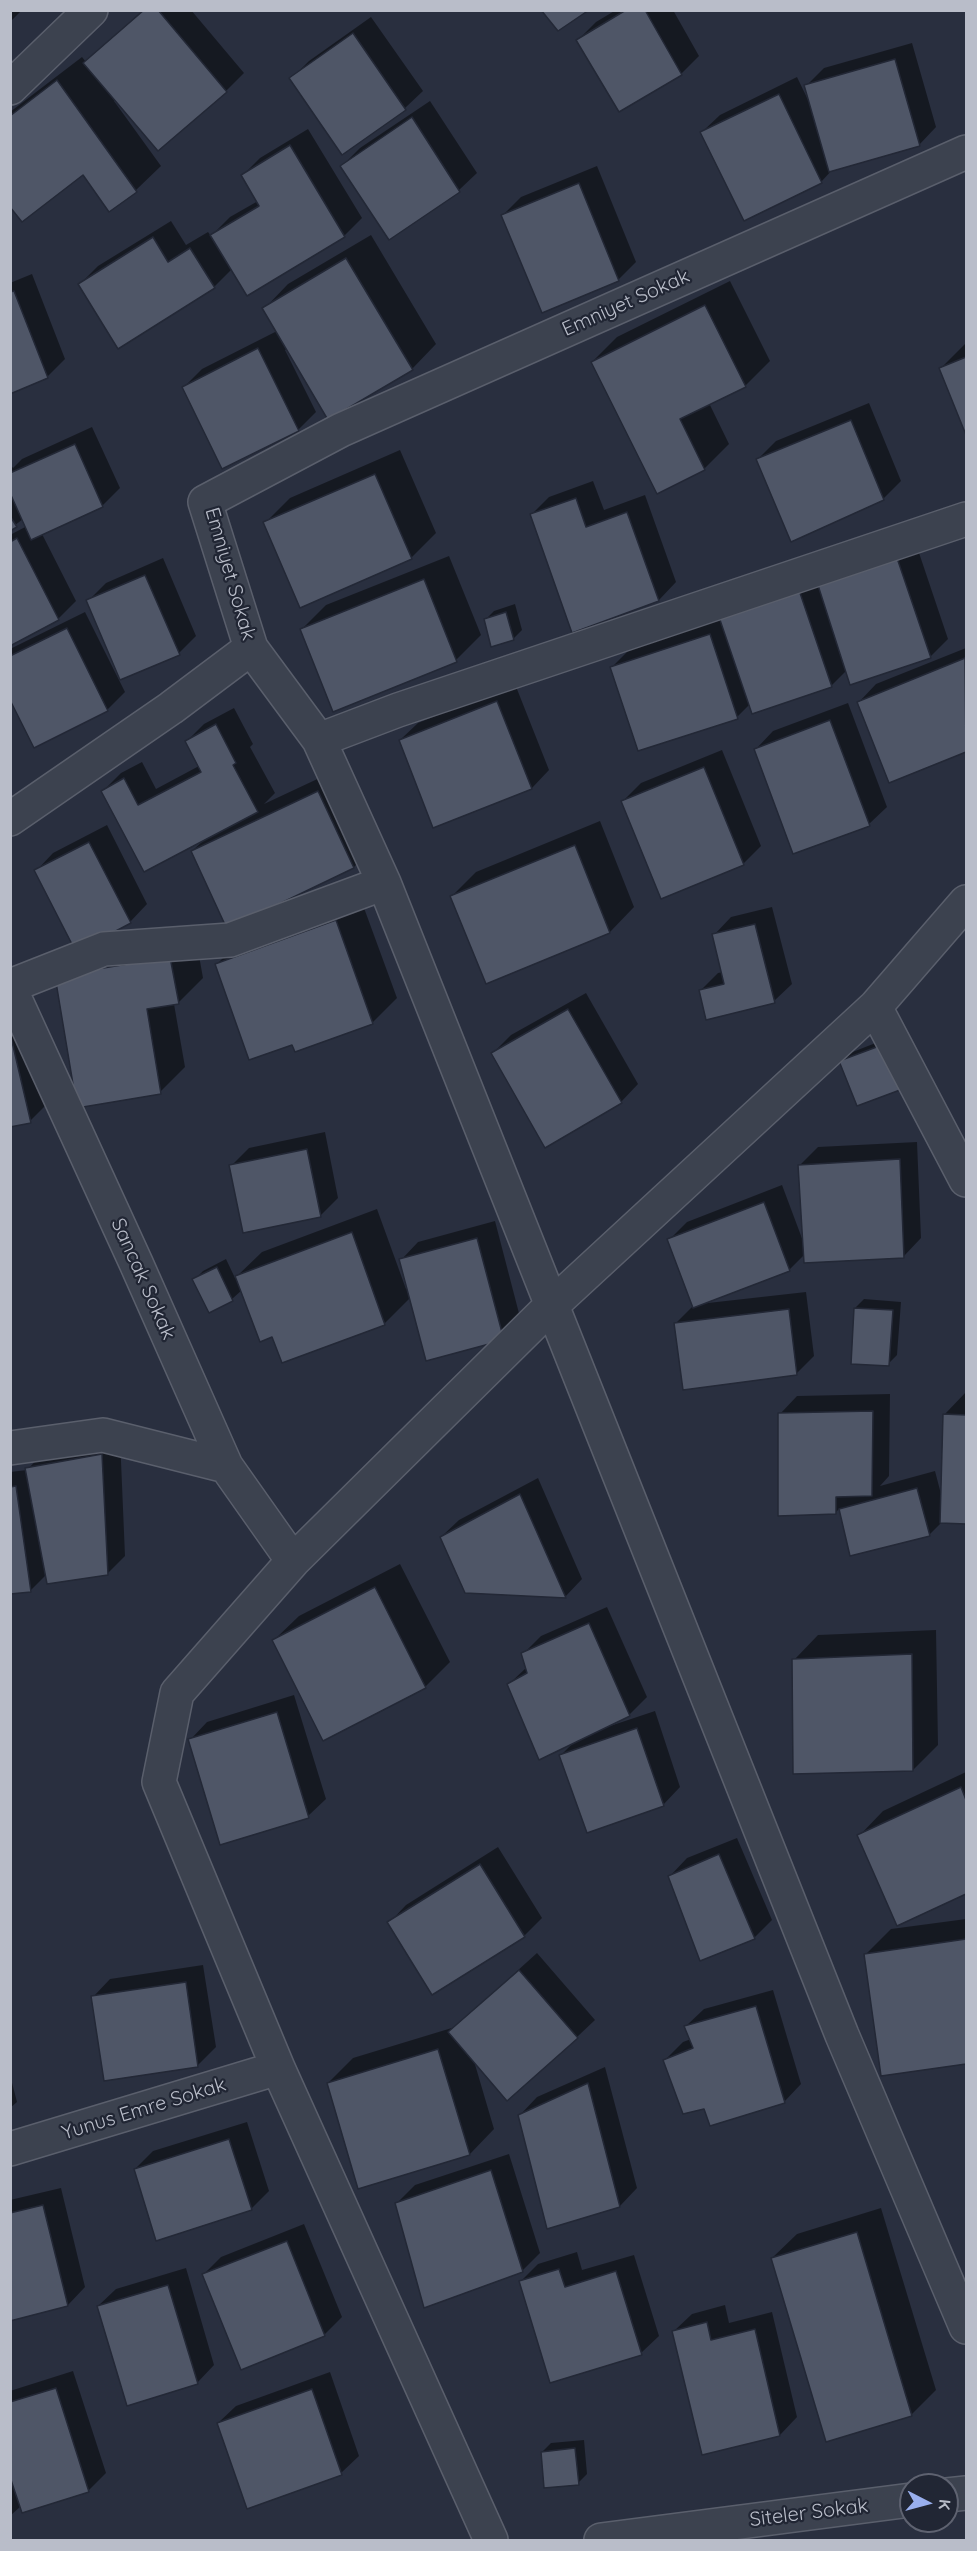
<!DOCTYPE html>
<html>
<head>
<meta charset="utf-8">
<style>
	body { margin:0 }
	#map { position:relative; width:977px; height:2551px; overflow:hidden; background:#292f3f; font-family:Quicksand,sans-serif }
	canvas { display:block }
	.frame { position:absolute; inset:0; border:12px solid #b9bdc9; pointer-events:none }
	.north { position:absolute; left:899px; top:2473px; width:60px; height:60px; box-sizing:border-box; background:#212634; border:2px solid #5e6270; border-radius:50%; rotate:96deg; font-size:16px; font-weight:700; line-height:24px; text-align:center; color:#b9bdc9 }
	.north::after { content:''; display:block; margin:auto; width:21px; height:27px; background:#99afee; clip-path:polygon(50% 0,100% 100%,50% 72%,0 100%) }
</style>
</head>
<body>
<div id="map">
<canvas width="977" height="2551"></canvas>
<div class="frame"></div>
<div class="north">K</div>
</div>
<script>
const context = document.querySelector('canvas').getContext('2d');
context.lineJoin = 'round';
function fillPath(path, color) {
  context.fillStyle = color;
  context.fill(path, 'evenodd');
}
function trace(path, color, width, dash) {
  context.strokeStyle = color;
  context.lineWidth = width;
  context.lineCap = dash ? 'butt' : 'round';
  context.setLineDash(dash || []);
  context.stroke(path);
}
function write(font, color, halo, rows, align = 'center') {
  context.font = font + ' Quicksand,sans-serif';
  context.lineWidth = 4.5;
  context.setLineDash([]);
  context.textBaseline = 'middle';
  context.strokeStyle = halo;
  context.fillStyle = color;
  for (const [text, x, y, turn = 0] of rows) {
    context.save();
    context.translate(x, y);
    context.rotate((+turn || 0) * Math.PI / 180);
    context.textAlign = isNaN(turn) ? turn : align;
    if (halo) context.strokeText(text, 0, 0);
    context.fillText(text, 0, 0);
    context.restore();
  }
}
const shadow = new Path2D(`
	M10,10l11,1 -11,11z
	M143,10h48l53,63 -18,18 -112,10 47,65 -25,24 -53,-17 -73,32v-93l72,-55 4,5z
	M616,10h57l26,46 -18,18 -62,36 -41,-70 18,-18z
	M371,17l52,74 -18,17 -114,-29 18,-18z
	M912,43l24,84 -17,18 -86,24 -12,13 -119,-50 18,-17 77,-38 13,27 -4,-18 18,-18z
	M430,101l47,72 -18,17 -70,48 -47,-72 18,-18z
	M308,129l54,89 -18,18 -112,33 -18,18 -134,-3 18,-18 73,-45 15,24 22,-13 3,4 19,-19 28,-16 -15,-26 17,-17z
	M597,166l39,96 -18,18 -115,-65 18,-18z
	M371,235l65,109 -24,25 -124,-20 -3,1 31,62 -18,18 -114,-43 18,-18 75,-38 -13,-22 24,-25z
	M32,274l33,85 -18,18 -37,15v-109z
	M730,281l40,80 -25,25 -36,17 20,41 -25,25 -112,-107 25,-25z
	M966,343v88l-25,-63z
	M869,403l32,78 -18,18 -125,-40 18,-18z
	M92,427l28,61 -18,18 -60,28 34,67 -18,18 -48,25v-109l17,-9 -4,-7 -13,10v-65l3,4 9,-9z
	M400,450l36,83 -25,25 -146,-35 25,-25z
	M593,481l11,29 41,-15 31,87 -17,18 -128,-85 18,-18z
	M913,535l35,104 -18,18 -83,13 -16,16 -81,18 -13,13 -125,-50 18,-18 92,-30z
	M449,556l32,79 -25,25 -155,-30 25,-25z
	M163,558l33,78 -17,17 -91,-52 18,-18z
	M515,604l7,26 -9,9 -28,-19 9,-9z
	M85,612l40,80 -18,18 -97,-14v-47z
	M966,648v103l-76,30 -31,-79 17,-18z
	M515,684l34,86 -17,18 -98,38 -34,-86 18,-17z
	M848,703l39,104 -18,17 -113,-75 17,-18z
	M234,708l19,36 -3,3 25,46 -11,11 79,-37 35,75 -24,25 -126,60 -36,-76 12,-11 -101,-49 18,-18 21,-11 14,27 43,-23 -12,-25 17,-17z
	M722,750l39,96 -18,18 -120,-63 18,-18z
	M600,821l34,86 -24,25 -123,50 -36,-85 25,-25z
	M107,825l40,79 -17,18 -94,-51 17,-18z
	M360,897l37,101 -25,25 -80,20 -76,-78 25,-25z
	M772,907l20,77 -18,17 -74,-10 18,-18 5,-1 -9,-37 17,-18z
	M195,933l8,45 -25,25 -4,1 11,63 -25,25 -103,-115z
	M586,993l52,91 -17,18 -128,-49 18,-18z
	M10,1006l38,97 -18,18 -20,5z
	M891,1037l8,52 -58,-27 9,-9z
	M325,1132l13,66 -18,18 -89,-50 18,-18z
	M917,1142l4,96 -17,18 -99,-2 -15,15 -91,35 107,-12 8,64 -18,18 -120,-51 17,-17 -24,-66 18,-18 95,-37 21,56 -3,-76 18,-18z
	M377,1209l29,80h2l-7,-29 17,-18 77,-21 26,100 -18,18 -92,-42 -26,26 -103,38 -9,-26 -31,-45 -10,9 -23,12 -15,-31 9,-9 23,-12 9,19 27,-26z
	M864,1299l37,3 -4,53 -9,9 -33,-56z
	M966,1392v130h-24l-13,13 -78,19 -11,-46 -5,5 -55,-99 17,-18 93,-2 -1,82 -9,10 55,-15 6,23 3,-79z
	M120,1437l5,119 -18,18h-60l-16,16 -21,2v-120l17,-2 18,-19z
	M538,1478l44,101 -17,18 -124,-60 18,-17z
	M400,1564l50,98 -25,25 -101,52 -50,-99 25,-24z
	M607,1607l40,90 -18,18 -19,9v2l45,-15 25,76 -17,18 -102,-50 13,-13 -65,-58 18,-17 -4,-13 18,-18z
	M936,1630l2,115 -25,25 -119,-110 24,-25z
	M294,1695l32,104 -18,17 -118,-76 17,-18z
	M966,1772v120l-68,32 -39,-88 24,-25z
	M737,1838l35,82 -18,18 -84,-62 17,-18z
	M498,1847l44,71 -18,18 -135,-13 17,-18z
	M966,1919v143l-83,12 -17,-120 25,-25z
	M537,1953l58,67 -18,17 -103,24 20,68 -24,25 -111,33 -31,-104 25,-25 102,-31z
	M203,1965l13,82 -18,18 -93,14 -12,-82 17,-18z
	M773,1990l28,94 -17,18 -79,6 -40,-48 18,-18 8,-3 -5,-13 18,-17z
	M605,2067l32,121 -17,18 -100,-91 17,-18z
	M10,2075l7,27 -7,6z
	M247,2122l22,69 -18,18 -116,-40 18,-18z
	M509,2154l31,99 -18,18 -125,-68 18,-18z
	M61,2188l24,99 -17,18 -58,14v-119z
	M881,2208l55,182 -25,25 -139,-157 25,-24z
	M304,2224l38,93 -18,18 -121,-60 18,-18z
	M577,2252l5,18 52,-15 25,81 -18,17 -121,-71 18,-18z
	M186,2268l28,97 -17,18 -99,-77 18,-17z
	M725,2305l4,18 43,-11 25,105 -17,18 -106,-104 18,-17z
	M73,2371l33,102 -18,18 -67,15 -11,10v-125z
	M330,2372l29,84 -18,17 -123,-50 18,-17z
	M584,2440l3,34 -9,9 -36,-31 9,-9z`);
const building = new Path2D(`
	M144,10h14l69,82 -69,59 -75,-88z
	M541,10h48l-31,21z
	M626,10h19l37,65 -63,37 -43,-72z
	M353,33l53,77 -64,45 -53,-77z
	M895,59l25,87 -91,26 -25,-87z
	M57,80l80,112 -28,20 -26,-37 -61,47 -12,-15v-91z
	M779,94l43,89 -78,38 -44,-89z
	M412,117l48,75 -71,48 -49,-74z
	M290,145l55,92 -98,59 -37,-61 49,-29 -18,-31z
	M579,183l40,98 -77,32 -41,-98z
	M153,237l15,25 22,-14 25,40 -97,61 -40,-65z
	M346,258l67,112 -85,50 -66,-112z
	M14,291l34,87 -38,16v-102z
	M705,305l41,82 -66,32 25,51 -48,24 -66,-132z
	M258,348l41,83 -77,38 -40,-82z
	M966,357v78l-27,-67z
	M851,420l33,80 -93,42 -35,-83z
	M75,444l28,63 -72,33 -21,-47v-20z
	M375,474l37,85 -112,49 -37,-86z
	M576,498l10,29 41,-15 32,89 -87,32 -42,-119z
	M10,516l7,11 -7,4z
	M17,538l42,82 -49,26v-104z
	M895,552l36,106 -81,27 -34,-106z
	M145,575l35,80 -60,25 -34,-80z
	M424,579l33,83 -124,50 -33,-83z
	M799,590l33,97 -80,27 -33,-97z
	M506,612l8,28 -23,7 -7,-28z
	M67,628l41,83 -74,37 -24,-48v-44z
	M710,634l28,85 -100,32 -28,-84z
	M965,658l1,94 -77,31 -32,-81z
	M497,701l35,88 -99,39 -34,-88z
	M830,720l40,106 -77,28 -39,-105z
	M216,724l20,39 -3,2 25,47 -114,60 -43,-81 23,-13 14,27 63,-33 -16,-31z
	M704,767l40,98 -83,34 -40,-98z
	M318,791l36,77 -127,61 -36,-78z
	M89,842l42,81 -55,29 -42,-82z
	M575,845l35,88 -124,51 -36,-88z
	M336,920l37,104 -78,28 -3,-7 -43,15 -34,-96z
	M755,924l20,79 -69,17 -7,-30 25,-6 -12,-50z
	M170,957l9,47 -32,5 14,85 -84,14 -22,-132z
	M568,1009l54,94 -77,45 -54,-95z
	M10,1033l21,90 -21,4z
	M882,1045l18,45 -43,16 -18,-45z
	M307,1149l14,68 -78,16 -14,-68z
	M900,1159l4,99 -100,5 -6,-98z
	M764,1202l26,69 -97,37 -26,-69z
	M352,1232l33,93 -103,38 -10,-26 -12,5 -25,-66z
	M477,1238l27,102 -78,21 -27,-102z
	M217,1267l16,34 -24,12 -17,-34z
	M854,1308l39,2 -4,56 -38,-2z
	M789,1309l8,66 -114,15 -9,-67z
	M873,1411l-1,85 -36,1v17l-58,2v-103z
	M943,1414l23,1v109l-26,-1z
	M102,1454l6,121 -61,9 -22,-116z
	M16,1486l15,106 -21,2v-107z
	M917,1488l13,48 -80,20 -11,-47z
	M520,1494l46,104 -101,-5 -25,-56z
	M375,1587l51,101 -103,53 -51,-101z
	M589,1623l41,93 -91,44 -32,-76 20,-11 -6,-20z
	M912,1654l1,117 -120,3 -1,-115z
	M277,1712l32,106 -89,27 -32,-106z
	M637,1728l27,78 -77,27 -28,-78z
	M961,1787l5,13v94l-69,32 -40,-91z
	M719,1854l36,85 -55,22 -32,-85z
	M480,1864l45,73 -93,58 -45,-73z
	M966,1939v125l-85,12 -17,-122z
	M519,1970l59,68 -71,63 -59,-69z
	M186,1982l12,85 -94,14 -13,-85z
	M756,2006l29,97 -75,23 -6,-17 -21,5 -20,-54 30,-12 -9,-22z
	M438,2049l32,106 -112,34 -31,-106z
	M588,2083l32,124 -73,22 -29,-114z
	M229,2139l23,71 -96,31 -22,-72z
	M491,2170l32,102 -99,36 -29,-105z
	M43,2205l25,101 -58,15v-108z
	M857,2232l55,184 -86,26 -55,-184z
	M287,2241l38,95 -84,34 -39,-96z
	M559,2269l6,18 51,-16 26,84 -92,28 -31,-102z
	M168,2285l30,99 -71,22 -30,-100z
	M707,2322l4,18 44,-11 25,107 -78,19 -30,-124z
	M56,2388l33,104 -67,21 -12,-36v-75z
	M312,2389l30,86 -95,34 -30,-86z
	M575,2448l4,37 -35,3 -3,-36z`);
const minor = new Path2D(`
	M10,88l81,-78
	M966,152l-625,278 -136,72 46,146 68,92 79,-30 568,-191
	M319,740l65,143 458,1152 124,292
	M10,819l161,-111 80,-60
	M10,986l94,-37 126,-9 154,-57
	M10,988l126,275 90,203 67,95
	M875,1007l91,173
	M10,1448l93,-13 123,31
	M10,2149l268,-81
	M947,2495l19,-2
	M491,2540l-213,-472 -119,-286 18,-89 116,-132 259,-256 323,-298 91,-105
	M601,2540l310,-40`);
const streetNames = [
	["Emniyet Sokak",626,303,-24],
	["Emniyet Sokak",230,574,74],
	["Sancak Sokak",143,1279,66],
	["Yunus Emre Sokak",144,2109,-17],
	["Siteler Sokak",809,2513,-7]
];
fillPath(shadow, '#0007');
fillPath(building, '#4f5667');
trace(building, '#232836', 1.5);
trace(minor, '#5a5f6c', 36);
trace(minor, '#3c424f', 33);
write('20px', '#b9bdc9', '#212634', streetNames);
</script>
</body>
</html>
